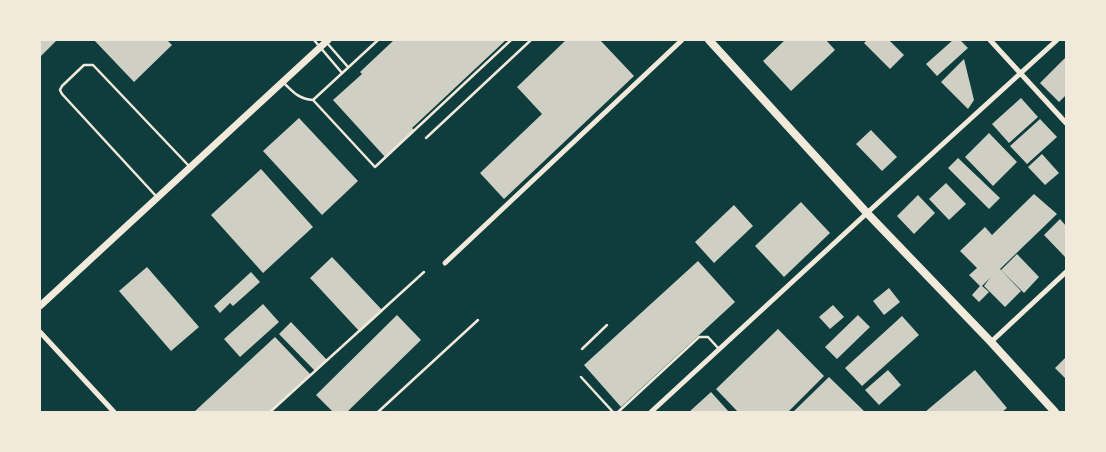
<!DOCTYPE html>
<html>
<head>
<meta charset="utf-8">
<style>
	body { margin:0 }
	#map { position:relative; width:1106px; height:452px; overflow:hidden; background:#0f3d3e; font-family:"Titillium Web",sans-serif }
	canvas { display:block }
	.frame { position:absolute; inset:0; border:41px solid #f1e9da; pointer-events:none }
</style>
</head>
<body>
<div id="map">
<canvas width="1106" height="452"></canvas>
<div class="frame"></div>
</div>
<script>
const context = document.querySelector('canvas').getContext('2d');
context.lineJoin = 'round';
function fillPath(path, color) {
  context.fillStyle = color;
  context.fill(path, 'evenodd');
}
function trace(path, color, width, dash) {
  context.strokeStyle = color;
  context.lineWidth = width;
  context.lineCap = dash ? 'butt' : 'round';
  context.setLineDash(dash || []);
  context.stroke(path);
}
const building = new Path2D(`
	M40,40h17l-17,17z
	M94,40h73l5,5 -38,37z
	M394,40h112l-94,88 2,2 -29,27 -52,-57 29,-26 -2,-2z
	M566,40h34l34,36 -130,123 -24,-26 62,-59 -25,-27z
	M785,40h41l9,10 -44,41 -28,-30z
	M867,40h22l15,15 -14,14 -26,-26z
	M953,40h7l8,8 -31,28 -11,-12z
	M1066,57v38l-7,7 -19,-19z
	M964,59l10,41 -6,9 -27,-27z
	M1021,98l17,19 -29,26 -17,-19z
	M299,118l59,63 -36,34 -59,-64z
	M1040,119l17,18 -30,27 -17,-18z
	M871,130l26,27 -15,14 -26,-27z
	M989,133l28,29 -24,24 -28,-29z
	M1042,154l17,19 -14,12 -17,-18z
	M958,158l42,40 -11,11 -41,-41z
	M261,169l52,58 -50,46 -52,-58z
	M946,183l20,21 -17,16 -20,-21z
	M1034,194l23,20 -57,55 21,22 -16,16 -21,-21 6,-8 -8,8 7,6 -10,10 -7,-7 8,-9 -11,-11 8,-7 -17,-17 25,-24 7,8z
	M918,195l17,18 -21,21 -17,-18z
	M801,202l29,31 -46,44 -29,-31z
	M734,205l19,21 -39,37 -19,-21z
	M1060,219l6,7v32l-22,-23z
	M1017,254l22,23 -15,16 -23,-23z
	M332,257l51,54 -23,21 -50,-54z
	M698,261l37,41 -114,105 -37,-42z
	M147,267l52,60 -28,24 -52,-60z
	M251,272l9,10 -27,24 -3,-3 -10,10 -6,-7z
	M889,288l11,14 -16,13 -11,-14z
	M263,304l16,18 -39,35 -16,-18z
	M833,305l11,12 -14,12 -11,-12z
	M397,315l24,25 -74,72h-14l-17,-17z
	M858,315l12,12 -33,32 -12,-12z
	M902,316l17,19 -57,51 -17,-18z
	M291,322l36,38 -12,11 -36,-37z
	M778,329l46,47 -36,36h-50l-22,-23z
	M275,337l36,38 -40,37h-77z
	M1066,357v22l-11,-11z
	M888,370l13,15 -22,20 -14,-15z
	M975,370l32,38 -5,4h-77z
	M829,377l36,35h-72z
	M711,392l18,20h-40z`);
const service = new Path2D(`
	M314,40l28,33
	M378,40l-65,60 62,67 136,-127
	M327,43l21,24
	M284,83c9,9 15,16 29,17
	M426,138l105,-98
	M156,196l-94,-102 -2,-4 2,-4 22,-21h9l96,101
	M582,349l25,-24
	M581,377l32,35
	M270,412l154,-140
	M378,412l100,-92
	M618,412l81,-75h9l11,12`);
const minor = new Path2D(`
	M990,40l76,83
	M445,263l237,-223
	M40,332l74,80
	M991,342l75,-70
	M651,412l216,-199 190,-173`);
const tertiary = new Path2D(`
	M40,306l288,-266`);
const secondary = new Path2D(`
	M709,40l158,173 124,129 64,70`);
fillPath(building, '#cfcfc3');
trace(service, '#f1e9da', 2.5);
trace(minor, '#f1e9da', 5);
trace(tertiary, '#f1e9da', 7);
trace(secondary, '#f1e9da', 8);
</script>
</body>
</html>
